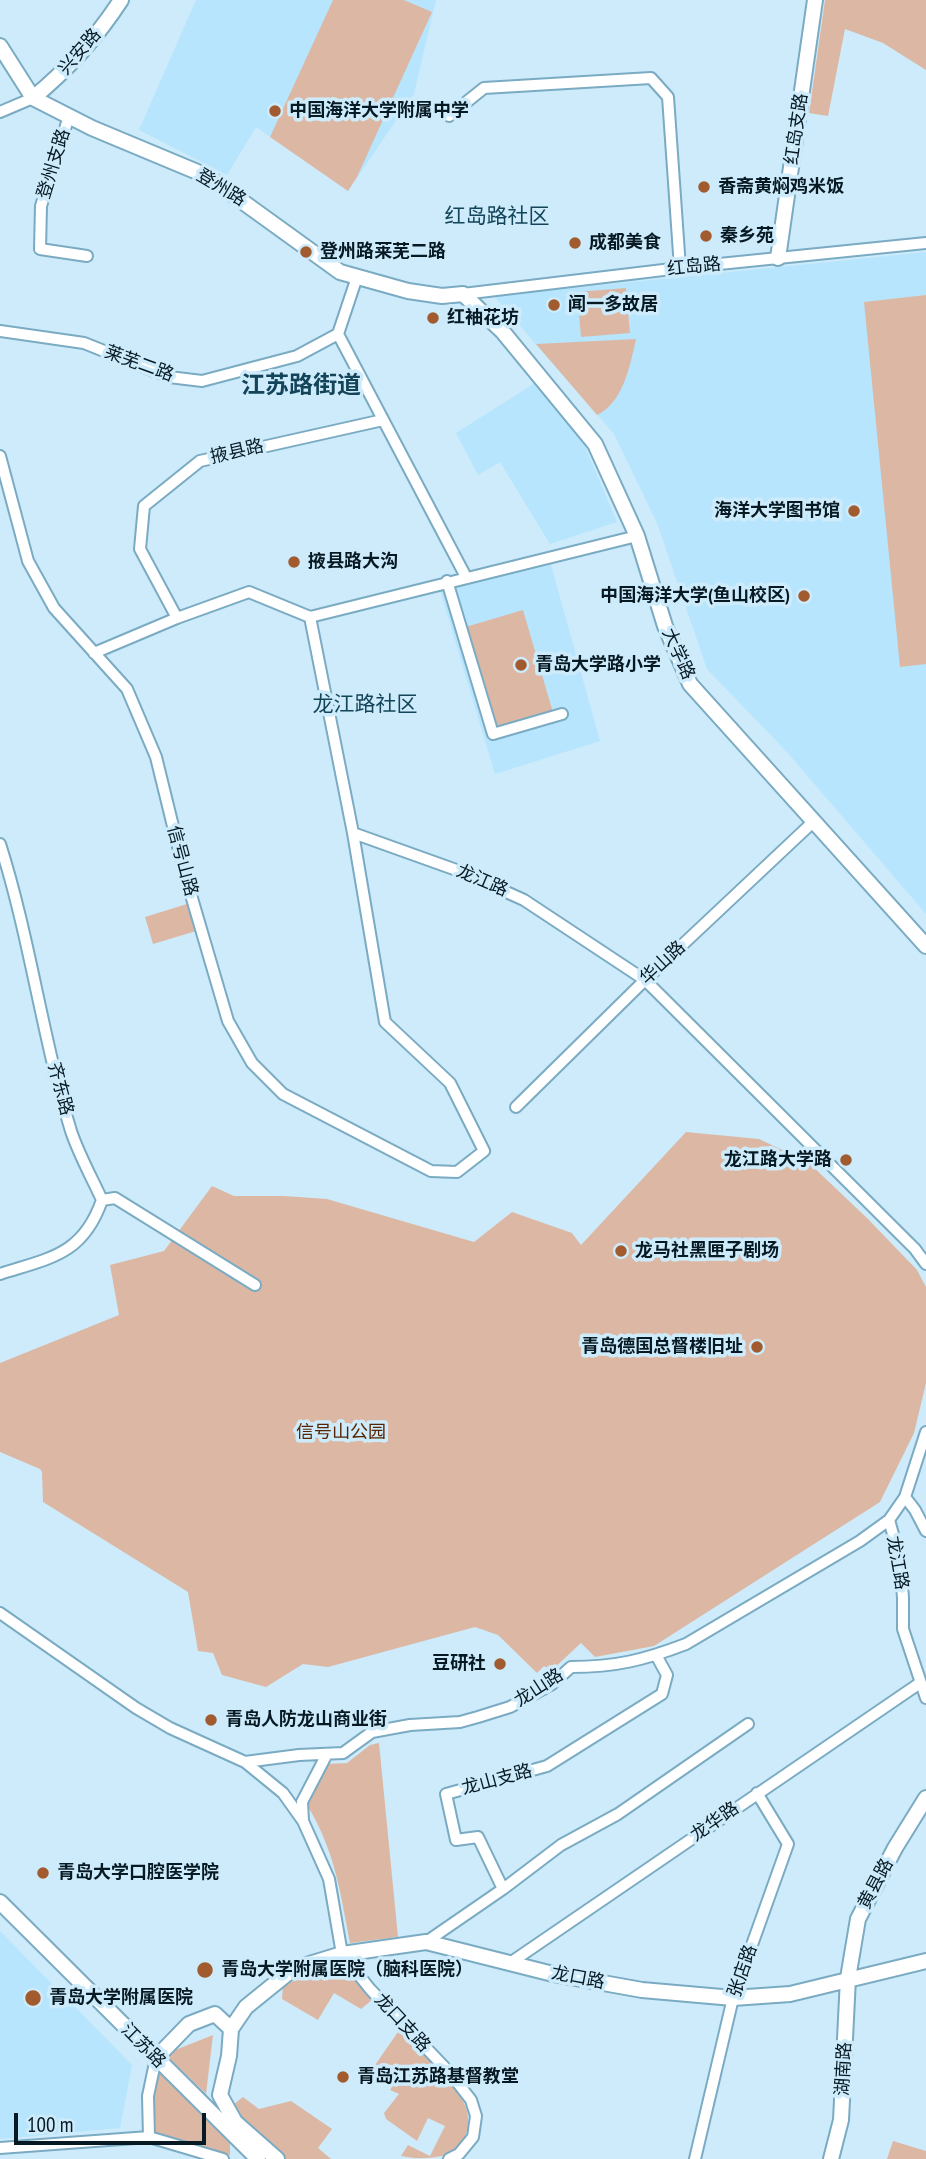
<!DOCTYPE html>
<html>
<head>
<meta charset="utf-8">
<style>
	body { margin:0 }
	#map { position:relative; width:926px; height:2159px; overflow:hidden; background:#cdebfa; font-family:"PT Sans Narrow",sans-serif }
	canvas { display:block }
	.scale { position:absolute; left:14px; top:2113px; width:192px; height:32px; box-sizing:border-box; border:4px solid #071a24; border-top:0; padding-left:9px; font-size:21px; line-height:24px; white-space:nowrap; color:#071a24; -webkit-text-stroke:5px #cdebfa; paint-order:stroke }
</style>
</head>
<body>
<div id="map">
<canvas width="926" height="2159"></canvas>
<div class="scale">100 m</div>
</div>
<script>
const context = document.querySelector('canvas').getContext('2d');
context.lineJoin = 'round';
function fillPath(path, color) {
  context.fillStyle = color;
  context.fill(path, 'evenodd');
}
function trace(path, color, width, dash) {
  context.strokeStyle = color;
  context.lineWidth = width;
  context.lineCap = dash ? 'butt' : 'round';
  context.setLineDash(dash || []);
  context.stroke(path);
}
function write(font, color, halo, rows, align = 'center') {
  context.font = font + ' "PT Sans Narrow","Noto Sans SC",sans-serif';
  context.lineWidth = 7;
  context.setLineDash([]);
  context.textBaseline = 'middle';
  context.strokeStyle = halo;
  context.fillStyle = color;
  for (const [text, x, y, turn = 0] of rows) {
    context.save();
    context.translate(x, y);
    context.rotate((+turn || 0) * Math.PI / 180);
    context.textAlign = isNaN(turn) ? turn : align;
    if (halo) context.strokeText(text, 0, 0);
    context.fillText(text, 0, 0);
    context.restore();
  }
}
const built = new Path2D(`
	M196,0h240l-22,94 -66,97 -92,-64 -29,48 -88,-45z
	M926,252v662l-140,-163 -79,-82 -50,-146 -43,-89 -120,-138z
	M535,383l49,61 33,78 -67,22 -50,-82 -22,13 -22,-42z
	M551,565l49,176 -105,33 -55,-184z
	M0,1931l132,134 -12,63 -120,11z`);
const green = new Path2D(`
	M333,0h71l28,12 -75,165 -9,14 -78,-54z
	M825,0h101v70l-43,-27 -38,-14 -17,87 -19,-3z
	M626,288l4,45 -49,4 -4,-45z
	M926,295v369l-26,3 -36,-365z
	M636,339c-6,27 -13,64 -39,76l-61,-71z
	M523,610l31,106 -61,18 -31,-106z
	M187,904l9,27 -43,13 -8,-27z
	M686,1132l73,7 49,23 60,57 49,51 9,17v96l-12,50 -34,69 -226,144 -59,11 -14,-14 -30,28 -7,-5 -7,7 -39,-38 -23,-8 -147,40 -25,-3 -37,23 -44,-12 -9,-22 -15,-2 -10,-59 -145,-90 -1,-30 -2,-3 -40,-17v-89l119,-48 -9,-50 54,-14 48,-65 22,10h50l43,3 147,43 38,-30 60,21 9,12z
	M379,1743l19,194 -48,6c-10,-52 -15,-92 -43,-138l19,-41 21,-1 23,-18z
	M340,1964l32,36 -11,9 -27,-16 -16,27 -36,-21 1,-14z
	M400,2029c19,22 45,45 61,69 13,19 8,46 -13,56 -12,5 -34,5 -47,2l7,-11 22,11 15,-30 -17,-8 -11,23 -31,-22 -2,-6 15,-19 -9,-4 7,-11 -22,-14z
	M213,2035l-7,59 -41,-40z
	M158,2067l72,71v17l-76,-20v-36z
	M243,2097l16,12 32,-8 41,28 -14,19 13,11h-54l-32,-28 -12,-26z
	M893,2141l33,10v8h-39z`);
const street = new Path2D(`
	M0,112l33,-14
	M69,116l-28,90 -1,43 47,7
	M449,116l35,-28 167,-10 17,19 12,171
	M463,294l217,-26 246,-25
	M0,331l84,12 85,34 33,4 95,-25 41,-22 19,-57
	M338,334l128,243
	M0,456l28,105 26,47 73,81 29,68 28,114 44,150 24,42 31,31 148,77 26,1 27,-21 -34,-68 -65,-61 -32,-189 -43,-216
	M447,581l46,153 69,-20
	M310,617l327,-81
	M177,618l-37,-69 4,-43 56,-45 183,-41
	M94,653l83,-35 72,-26 61,25
	M353,833l109,39 62,28 121,80 270,269 11,15
	M0,844c30,94 42,193 71,287 8,24 21,47 31,69 -19,55 -52,58 -102,74
	M516,1107l129,-127 168,-158
	M102,1200l13,-2 140,87
	M905,1497l10,13 11,21
	M889,1520l11,39 3,39v31l23,69
	M0,1613l136,95 34,20 75,34 38,31 20,28 26,58 13,75 28,35 80,84 21,27 5,16 -3,21 -14,17 -10,5
	M245,1762l54,-7 44,-2 29,-21 38,-7 50,-3 18,-5 32,-10 42,-23 19,-17c45,0 73,-7 115,-23l174,-103 29,-21 16,-23 21,-65
	M303,1821l-1,-19 25,-48
	M503,1889l58,-44 57,-31 130,-90
	M426,1942l77,-53 -25,-52 -22,3 -10,-46 101,-28 115,-72 5,-19 -11,-20
	M510,1963l410,-280
	M149,2137l-1,-41 8,-38
	M0,2148l149,-11 74,22
	M695,2159l38,-161 55,-154 -31,-51`);
const secondary = new Path2D(`
	M0,46l33,52 59,30 115,48 133,96 68,19 34,5 21,-2 40,38 92,112 42,92 28,90 25,58 236,262
	M33,98c34,-28 64,-61 88,-98
	M778,258l37,-258
	M0,1902l258,257
	M156,2058l33,-34 26,-10 16,15
	M220,2095l9,-39 2,-27 15,-22 47,-38 49,-15 84,-12 127,32 89,16 91,8 57,-4 136,-33
	M220,2095l15,27 42,37
	M831,2159l10,-39 7,-142 10,-59 37,-71 31,-50`);
const markers = [
	[275,111,7,"#a15b2f"],
	[704,187,7,"#a15b2f"],
	[706,236,7,"#a15b2f"],
	[575,243,7,"#a15b2f"],
	[306,252,7,"#a15b2f"],
	[554,305,7,"#a15b2f"],
	[433,318,7,"#a15b2f"],
	[854,511,7,"#a15b2f"],
	[294,562,7,"#a15b2f"],
	[804,596,7,"#a15b2f"],
	[521,665,7,"#a15b2f"],
	[846,1160,7,"#a15b2f"],
	[621,1251,7,"#a15b2f"],
	[757,1347,7,"#a15b2f"],
	[500,1664,7,"#a15b2f"],
	[211,1720,7,"#a15b2f"],
	[43,1873,7,"#a15b2f"],
	[205,1970,9,"#a15b2f"],
	[33,1998,9,"#a15b2f"],
	[343,2077,7,"#a15b2f"]
];
const streetNames = [
	["兴安路",80,52,-49],
	["红岛支路",797,129,-82],
	["登州支路",54,164,-73],
	["登州路",221,188,31],
	["红岛路",694,267,-6],
	["莱芜二路",139,364,20],
	["掖县路",237,452,-13],
	["大学路",678,654,66],
	["信号山路",182,861,75],
	["龙江路",482,881,23],
	["华山路",663,963,-43],
	["齐东路",60,1089,75],
	["龙江路",897,1563,80],
	["龙山路",539,1688,-33],
	["龙山支路",497,1780,-15],
	["龙华路",715,1822,-35],
	["黄县路",876,1884,-62],
	["张店路",743,1971,-71],
	["龙口路",578,1978,11],
	["龙口支路",402,2023,47],
	["江苏路",143,2046,45],
	["湖南路",844,2069,-87]
];
const poiNames = [
	["中国海洋大学附属中学",289,111],
	["香斋黄焖鸡米饭",718,187],
	["秦乡苑",720,236],
	["成都美食",589,243],
	["登州路莱芜二路",320,252],
	["闻一多故居",568,305],
	["红袖花坊",447,318],
	["海洋大学图书馆",840,511,"right"],
	["掖县路大沟",308,562],
	["中国海洋大学(鱼山校区)",790,596,"right"],
	["青岛大学路小学",535,665],
	["龙江路大学路",832,1160,"right"],
	["龙马社黑匣子剧场",635,1251],
	["青岛德国总督楼旧址",743,1347,"right"],
	["豆研社",486,1664,"right"],
	["青岛人防龙山商业街",225,1720],
	["青岛大学口腔医学院",57,1873],
	["青岛大学附属医院（脑科医院）",221,1970],
	["青岛大学附属医院",49,1998],
	["青岛江苏路基督教堂",357,2077]
];
const parkNames = [
	["信号山公园",341,1433]
];
const quarterNames = [
	["红岛路社区",497,217],
	["龙江路社区",365,705]
];
const districtNames = [
	["江苏路街道",301,386]
];
fillPath(built, '#b7e5fd');
fillPath(green, '#dcb8a4');
trace(street, '#7aabc3', 14);
trace(secondary, '#7aabc3', 18);
trace(street, '#fff', 10);
trace(secondary, '#fff', 14);
for (const [x, y, r, color] of markers) {
  const dot = new Path2D();
  dot.arc(x, y, r, 0, 2 * Math.PI);
  context.fillStyle = color;
  context.fill(dot);
  trace(dot, '#cdebfa', 2.5);
}
write('18px', '#071a24', '#cdebfa', streetNames);
write('bold 18px', '#071a24', '#cdebfa', poiNames, 'left');
write('18px', '#582400', '#cdebfa', parkNames);
write('21px', '#134459', '#cdebfa', quarterNames);
write('bold 24px', '#134459', '#cdebfa', districtNames);
</script>
</body>
</html>
